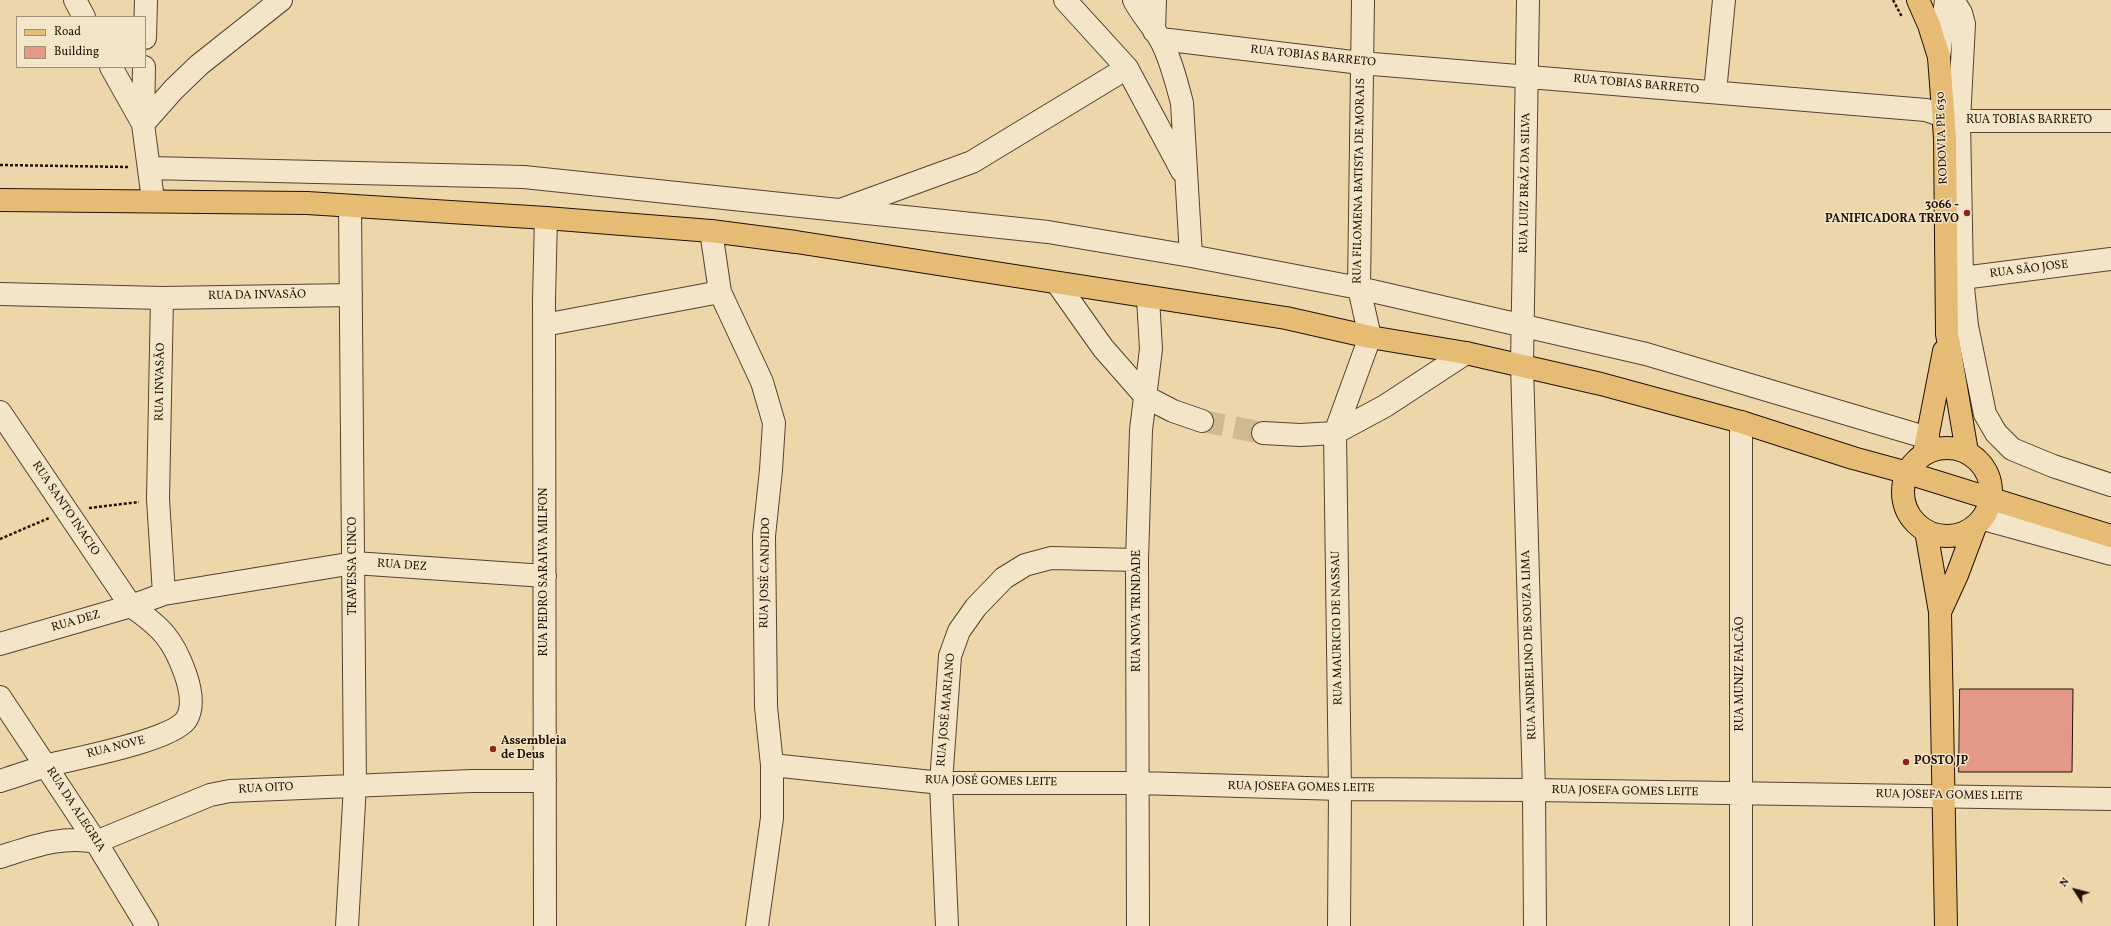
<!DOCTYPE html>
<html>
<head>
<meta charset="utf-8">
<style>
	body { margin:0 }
	#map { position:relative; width:2111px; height:926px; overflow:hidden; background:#edd7aa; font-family:Vollkorn,serif }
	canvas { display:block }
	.legend { position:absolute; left:16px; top:16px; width:130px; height:52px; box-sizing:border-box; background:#f3e5c8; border:1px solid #a0907a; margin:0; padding:5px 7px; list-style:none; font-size:12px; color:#241104 }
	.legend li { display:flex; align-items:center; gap:8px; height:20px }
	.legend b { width:20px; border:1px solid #a0907a }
	.north { position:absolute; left:2055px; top:870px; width:40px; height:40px; -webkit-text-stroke:3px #f3e5c8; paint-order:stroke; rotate:306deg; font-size:11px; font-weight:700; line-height:16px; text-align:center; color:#241104 }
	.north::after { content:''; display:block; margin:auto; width:14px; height:18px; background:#241104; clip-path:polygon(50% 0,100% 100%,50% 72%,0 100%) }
</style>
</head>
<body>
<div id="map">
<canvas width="2111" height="926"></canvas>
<ul class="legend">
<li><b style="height:5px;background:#e6bc75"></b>Road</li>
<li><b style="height:11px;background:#e49988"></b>Building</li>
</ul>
<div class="north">N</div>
</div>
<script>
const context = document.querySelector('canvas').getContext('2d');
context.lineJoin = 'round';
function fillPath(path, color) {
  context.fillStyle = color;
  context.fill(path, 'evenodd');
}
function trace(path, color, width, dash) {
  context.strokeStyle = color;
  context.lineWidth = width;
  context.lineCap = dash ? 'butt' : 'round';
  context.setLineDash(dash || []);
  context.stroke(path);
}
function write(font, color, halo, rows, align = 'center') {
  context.font = font + ' Vollkorn,serif';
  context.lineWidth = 3;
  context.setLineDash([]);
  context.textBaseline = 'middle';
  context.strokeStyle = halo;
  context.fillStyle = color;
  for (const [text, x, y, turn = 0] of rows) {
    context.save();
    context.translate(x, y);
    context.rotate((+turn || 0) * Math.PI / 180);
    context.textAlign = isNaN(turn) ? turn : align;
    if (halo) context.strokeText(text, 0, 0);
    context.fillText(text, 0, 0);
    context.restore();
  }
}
const building = new Path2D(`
	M1960,689h113l-1,83h-113z`);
const minorTunnel = new Path2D(`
	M1202,421l61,12`);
const path = new Path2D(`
	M1893,0l9,17
	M0,165l129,2
	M89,508l50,-6
	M0,539l49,-21`);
const minor = new Path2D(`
	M75,0l9,17
	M1065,0l62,68 55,103
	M1134,0c7,14 18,25 26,39 10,17 17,45 22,64l9,153
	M1528,0l-6,365 12,425 1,136
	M1953,0l8,13 3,11 -5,97 3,157 5,48 18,88 11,19 16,16 41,17 58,19
	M1154,31l1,-31
	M145,38l1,-38
	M1161,39l200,24 565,47 33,11h152
	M1939,57l7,-57
	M111,67l32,57 31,-35 25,-24 82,-65
	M144,67l-1,57 10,76
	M1715,92l9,-92
	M150,168l374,9 524,55 143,24 168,32 287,66 282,84
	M843,209l129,-47 155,-94
	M711,231l9,61 42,90 12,41 -3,47 -7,66 2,171 6,58v53l-15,108
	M1947,280l164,-21
	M1057,283l46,65 43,49 27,14 29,10
	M0,294l162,4 -4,201 6,95 -33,12 -131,-194
	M162,298l189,-3
	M544,325l176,-33
	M1263,433l37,2 35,-2 50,-27 81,-53
	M1983,519l128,35
	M164,594l190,-31 191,13
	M0,644l131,-38c30,21 42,33 54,67 5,14 10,33 1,47 -16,21 -109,38 -137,45 -16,5 -33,11 -49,16
	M0,697l96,145 51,84
	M772,765l169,18h198l201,6 194,1 577,9
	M0,857c32,-10 62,-22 96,-15l114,-47 20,-4 242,-10h73
	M347,926l8,-141 -5,-579
	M545,926l-1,-627 2,-81
	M947,926l-6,-143 9,-127 9,-25 17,-24 28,-29 21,-13 26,-7 86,2
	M1138,926l-1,-366 4,-130 10,-81 -3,-51
	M1339,926l1,-137 -5,-356 35,-96 -11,-49 4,-288
	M1741,926v-504`);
const major = new Path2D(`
	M1918,0l11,25 10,32 6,81 2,196 20,118
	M1903 492a44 44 0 1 1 88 0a44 44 0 1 1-88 0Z
	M1924,454l20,-103
	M1926,531l14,81 6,314
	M1940,612l17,-37 18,-48`);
const highway = new Path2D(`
	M0,200l307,3 239,15 165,13 85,11 490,76 84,19 96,16 135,31 140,38 112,36 55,15 203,63`);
const markers = [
	[1967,213,4,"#8f2418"],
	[493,749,4,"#8f2418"],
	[1906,762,4,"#8f2418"]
];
const streetNames = [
	["RUA TOBIAS BARRETO",1313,57,6],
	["RUA TOBIAS BARRETO",1636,85,5],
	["RUA TOBIAS BARRETO",2029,121],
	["RODOVIA PE 630",1943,138,-92],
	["RUA FILOMENA BATISTA DE MORAIS",1360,181,-89],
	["RUA LUIZ BRÁZ DA SILVA",1526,183,-89],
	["RUA SÃO JOSE",2029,270,-7],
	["RUA DA INVASÃO",257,296,-1],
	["RUA INVASÃO",161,382,-89],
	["RUA SANTO INACIO",65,509,56],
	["TRAVESSA CINCO",354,566,-90],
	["RUA DEZ",402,566,4],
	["RUA PEDRO SARAIVA MILFON",545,572,-90],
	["RUA JOSÉ CANDIDO",766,573,-89],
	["RUA NOVA TRINDADE",1138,611,-90],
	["RUA DEZ",76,622,-16],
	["RUA MAURICIO DE NASSAU",1338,628,-91],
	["RUA ANDRELINO DE SOUZA LIMA",1530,645,-92],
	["RUA MUNIZ FALCÃO",1741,674,-90],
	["RUA JOSÉ MARIANO",947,710,-85],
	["RUA NOVE",116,748,-14],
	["RUA JOSÉ GOMES LEITE",991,782,1],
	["RUA JOSEFA GOMES LEITE",1301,788,1],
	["RUA OITO",266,789,-3],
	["RUA JOSEFA GOMES LEITE",1625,792,1],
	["RUA JOSEFA GOMES LEITE",1949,796,1],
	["RUA DA ALEGRIA",75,810,57]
];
const poiNames = [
	["3066 -",1959,206,"right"],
	["PANIFICADORA TREVO",1959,220,"right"],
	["Assembleia",501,742],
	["de Deus",501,756],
	["POSTO JP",1914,762]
];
fillPath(building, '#e49988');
trace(building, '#241104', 1);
trace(minorTunnel, '#cfb991', 22, [22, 11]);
trace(minor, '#56422e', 24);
trace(major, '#241104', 24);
trace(highway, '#241104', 24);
trace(path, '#241104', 2.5, [3, 2]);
trace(minor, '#f3e5c8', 22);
trace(major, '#e6bc75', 22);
trace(highway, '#e6bc75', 22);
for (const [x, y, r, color] of markers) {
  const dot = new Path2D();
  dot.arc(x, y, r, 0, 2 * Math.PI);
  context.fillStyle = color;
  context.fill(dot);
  trace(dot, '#f3e5c8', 1.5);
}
write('12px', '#241104', '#f3e5c8', streetNames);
write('bold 12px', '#241104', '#f3e5c8', poiNames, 'left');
</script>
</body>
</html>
